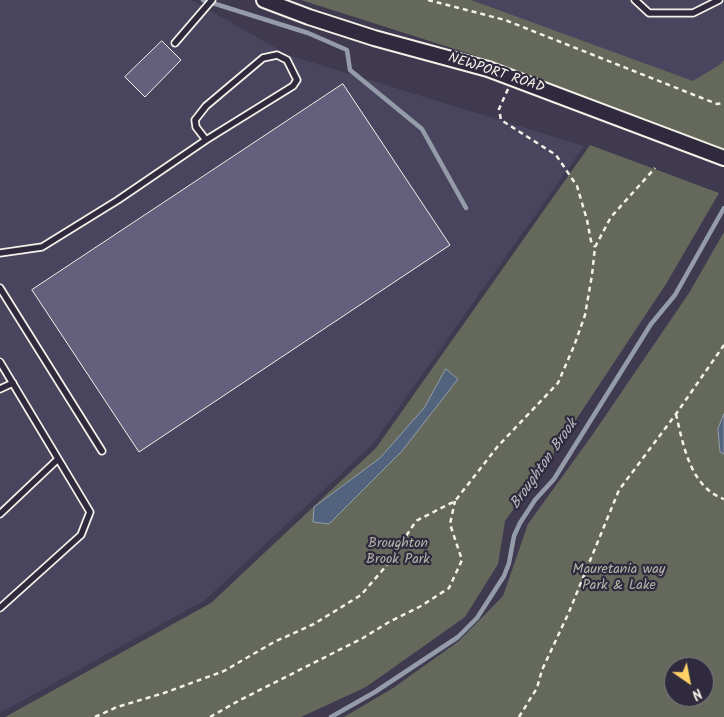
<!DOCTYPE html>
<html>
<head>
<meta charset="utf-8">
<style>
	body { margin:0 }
	#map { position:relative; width:724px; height:717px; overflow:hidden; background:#3f3a50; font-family:Kalam,sans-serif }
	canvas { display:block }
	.north { position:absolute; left:664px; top:657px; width:50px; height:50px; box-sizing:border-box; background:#2f2a3d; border:1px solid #7e7a81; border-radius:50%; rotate:147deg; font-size:14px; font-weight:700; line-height:20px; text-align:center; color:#f4f1e8 }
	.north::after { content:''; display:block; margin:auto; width:18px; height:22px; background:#ffd166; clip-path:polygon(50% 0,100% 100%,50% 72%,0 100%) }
</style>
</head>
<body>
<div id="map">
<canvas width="724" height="717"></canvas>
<div class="north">N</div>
</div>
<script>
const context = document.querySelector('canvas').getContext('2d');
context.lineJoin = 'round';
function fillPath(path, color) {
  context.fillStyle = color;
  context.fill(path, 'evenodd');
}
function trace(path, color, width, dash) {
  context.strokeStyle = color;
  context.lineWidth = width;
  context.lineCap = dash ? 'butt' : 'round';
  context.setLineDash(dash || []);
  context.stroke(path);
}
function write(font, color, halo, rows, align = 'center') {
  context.font = font + ' Kalam,sans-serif';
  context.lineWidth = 4.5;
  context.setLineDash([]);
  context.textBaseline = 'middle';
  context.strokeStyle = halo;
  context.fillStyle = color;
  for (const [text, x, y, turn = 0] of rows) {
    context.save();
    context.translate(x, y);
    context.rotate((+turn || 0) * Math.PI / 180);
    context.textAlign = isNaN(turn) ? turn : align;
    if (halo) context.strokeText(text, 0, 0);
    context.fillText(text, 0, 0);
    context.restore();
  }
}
const built = new Path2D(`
	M0,0h192l96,55 296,91 -211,298 -168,156 -205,113z
	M435,0h289v103z`);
const green = new Path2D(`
	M301,0h170l222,81 28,-17 3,-4v92l-238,-93z
	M590,145l129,48 -53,91 -118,178 -43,59 -7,43 -33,53 -99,70 -65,30h-296l206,-114 165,-155z
	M724,232v485h-380l49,-29 66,-47 44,-45 25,-72 65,-90 96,-141zM674,667h30v30h-30z`);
const water = new Path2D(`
	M446,369l12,10 -56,72 -73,73 -16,-2 1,-15 66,-49 44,-50z
	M724,414v40l-4,-2 -2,-23z`);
const stream = new Path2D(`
	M203,0l105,33 39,17 3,20 72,59 44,79
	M331,717l44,-25 83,-55 19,-19 27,-42 5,-13 5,-27 6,-13 15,-23 19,-21 97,-155 24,-29 49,-87`);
const building = new Path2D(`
	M162,41l19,19 -36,37 -20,-20z
	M343,84l107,161 -311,207 -107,-162z`);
const path = new Path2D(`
	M428,0l77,20 212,84 7,-1
	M508,89l-9,20 2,11 55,35 21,31 10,34 4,21 4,6
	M676,414c7,30 14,73 48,85
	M95,717l22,-10 47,-14 60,-22 50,-29 40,-18 47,-29 26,-30 29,-44 39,-20 43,-55 60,-63 16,-37 11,-31 7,-40 3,-28 16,-30 44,-49
	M210,717l30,-17 123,-62 26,-16 32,-16 28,-18 13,-28 -12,-36 5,-23
	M519,717l18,-29 5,-18 27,-58 50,-122 57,-76 48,-69`);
const service = new Path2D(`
	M635,0l14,13h44l26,-13
	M175,43l37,-43
	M0,253l42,-6 76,-47 88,-60 87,-54 4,-6 -10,-20 -10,-5 -14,3 -57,48 -11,14 1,7 10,13
	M0,288l102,163
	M0,362l90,150 -9,23 -81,73
	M0,389l13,-6
	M0,514l57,-54`);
const tertiary = new Path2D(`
	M264,0l45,17 65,21 114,31 236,89`);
const streetNames = [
	["NEWPORT ROAD",496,74,18]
];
const parkNames = [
	["Broughton",398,545],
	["Brook Park",398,561],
	["Mauretania way",619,571],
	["Park & Lake",619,587]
];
const waterNames = [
	["Broughton Brook",545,465,-55]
];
fillPath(built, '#4a455e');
fillPath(green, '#65695c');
fillPath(water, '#52647d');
trace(water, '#939ca8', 1);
trace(stream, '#939ca8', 4.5);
fillPath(building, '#645f7d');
trace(building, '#f4f1e8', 1);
trace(service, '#f4f1e8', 9);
trace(tertiary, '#f4f1e8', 18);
trace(path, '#f4f1e8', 2.5, [5, 4]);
trace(service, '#2f2a3d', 5.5);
trace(tertiary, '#2f2a3d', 14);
write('14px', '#f4f1e8', '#2f2a3d', streetNames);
write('14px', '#b4b4a9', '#2f2a3d', parkNames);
write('italic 15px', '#b3b9bd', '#2f2a3d', waterNames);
</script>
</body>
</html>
